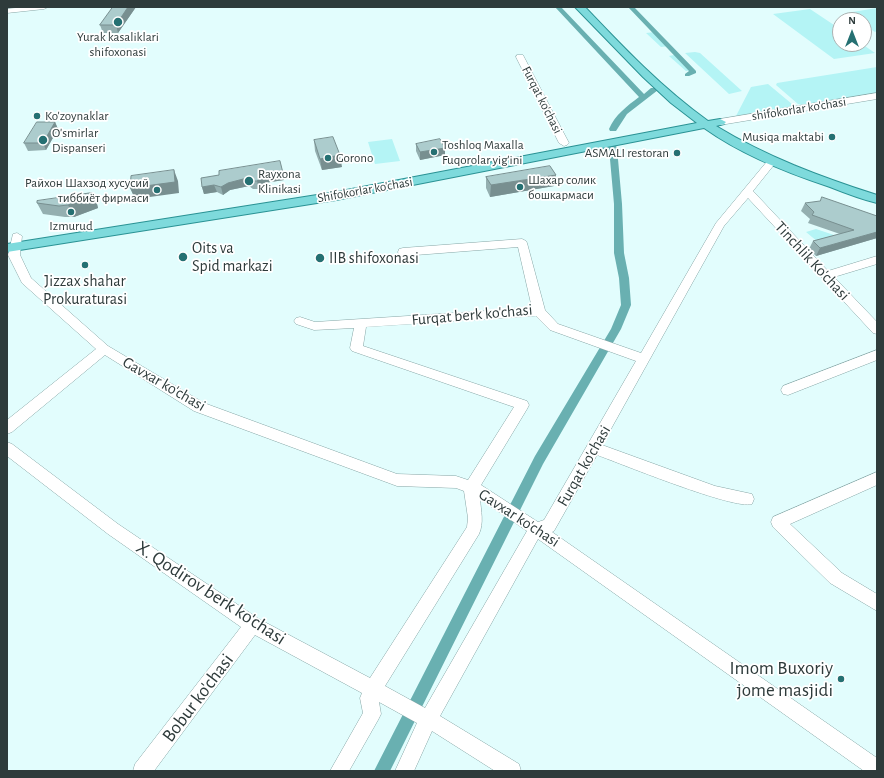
<!DOCTYPE html>
<html>
<head>
<meta charset="utf-8">
<style>
	body { margin:0 }
	#map { position:relative; width:884px; height:778px; overflow:hidden; background:#e2fdfd; font-family:"Alegreya Sans",sans-serif }
	canvas { display:block }
	.frame { position:absolute; inset:0; border:8px solid #2e3b3b; pointer-events:none }
	.north { position:absolute; left:832px; top:12px; width:40px; height:40px; box-sizing:border-box; background:#fff; border:1px solid #abb1b1; border-radius:50%; rotate:0deg; font-size:11px; font-weight:700; line-height:16px; text-align:center; color:#2e3b3b }
	.north::after { content:''; display:block; margin:auto; width:14px; height:18px; background:#257072; clip-path:polygon(50% 0,100% 100%,50% 72%,0 100%) }
</style>
</head>
<body>
<div id="map">
<canvas width="884" height="778"></canvas>
<div class="frame"></div>
<div class="north">N</div>
</div>
<script>
const context = document.querySelector('canvas').getContext('2d');
context.lineJoin = 'round';
function fillPath(path, color) {
  context.fillStyle = color;
  context.fill(path, 'evenodd');
}
function trace(path, color, width, dash) {
  context.strokeStyle = color;
  context.lineWidth = width;
  context.lineCap = dash ? 'butt' : 'round';
  context.setLineDash(dash || []);
  context.stroke(path);
}
function write(font, color, halo, rows, align = 'center') {
  context.font = font + ' "Alegreya Sans",sans-serif';
  context.lineWidth = 3.5;
  context.setLineDash([]);
  context.textBaseline = 'middle';
  context.strokeStyle = halo;
  context.fillStyle = color;
  for (const [text, x, y, turn = 0] of rows) {
    context.save();
    context.translate(x, y);
    context.rotate((+turn || 0) * Math.PI / 180);
    context.textAlign = isNaN(turn) ? turn : align;
    if (halo) context.strokeText(text, 0, 0);
    context.fillText(text, 0, 0);
    context.restore();
  }
}
const green = new Path2D(`
	M877,8v23l-2,1 -11,-7v-5h-7l-11,-7z
	M810,9l30,20v15h22l13,9 -41,6 -61,-45z
	M655,32l15,14 -9,1 -15,-14z
	M695,52l5,1 42,38 -13,3 -44,-41z
	M679,54l16,16 -9,1 -17,-15z
	M877,67v26l-74,12 -5,-1 -22,-19 1,-2z
	M768,84l24,20v3l-56,9 15,-29z
	M392,139l8,22 -25,3 -7,-22z
	M816,229l21,7 -19,6 -12,-10z`);
const canal = new Path2D(`
	M555,7h6l83,87 7,-6h6l1,2 -31,24 -11,17h-6l-1,-2c6,-14 18,-23 30,-32z
	M628,7h6l62,64v2l-7,3h-4v-2l4,-3z
	M610,146h6l1,2 5,56 2,49 5,25 2,27 -10,24 -78,135 -153,307h-16l161,-315 76,-127 10,-24 -2,-27 -5,-25v-49l-5,-56z`);
const minor = new Path2D(`
	M24,7h24l-4,2 -37,4v-4z
	M517,55h6l1,2 45,86 -2,2 -3,1 -5,-3 -43,-86z
	M877,93v6l-157,26 -5,-3 5,-3z
	M772,158l5,3 -24,30 75,80 49,-15v8l-43,13 43,45v12l-4,-1 -125,-135 -24,28 -122,219 113,41 37,8 2,5 -2,5c-18,6 -130,-40 -155,-49l-43,76 -2,1 325,226v13h-13l-326,-232 -98,177 79,48 2,7h-26l-63,-40 -18,40h-19l22,-48 -38,-21 2,12 -3,6 -29,51h-19l33,-58 -3,-15 2,-5 -107,-58 -101,136h-21l2,-7 106,-137 -133,-93 -101,-78v-14l5,2 106,80 141,95 111,59 97,-151 1,-9 -4,-27 -8,-3 -59,-2 -203,-75 -89,-56 -93,77 -5,2v-14l89,-71 -74,-66 -14,-28 5,-21 4,-1 5,3 -2,19 11,23 77,68 96,57 193,71 59,2 12,4 46,-73 -162,-56 -2,-3 4,-20 -40,2 -18,-6 -2,-3 2,-3 4,-1 15,5 217,-14 -14,-61 -115,9 -4,-1 -1,-3 1,-3 4,-1 119,-9 4,2 1,2 18,67 13,14 83,29 75,-130 53,-64zM536,316l14,14 86,31 -92,159 -6,2 -57,-37 46,-76 2,-4 -2,-4 -164,-55 3,-19zM480,499l47,32 -102,177 -40,-22 94,-152c5,-11 2,-23 1,-35z
	M877,350v10l-89,35 -5,-1 -2,-4 2,-4z
	M877,472v13l-87,39 52,49 35,21v17l-47,-28 -57,-56 -2,-5 2,-5z`);
const major = new Path2D(`
	M575,7h10c39,41 77,81 123,114l12,-2 6,3 -2,2 -8,2c51,31 105,51 161,69v8c-16,-4 -32,-10 -47,-16 -43,-14 -88,-32 -126,-59l-368,72 -329,52v-8l329,-52 361,-69 -26,-20 -28,-26z`);
const wall = new Path2D(`
	M113,7h23l-18,26h-15l-3,-8z
	M55,122l3,7 -12,21 -18,1 -4,-8z
	M314,140l28,27 -20,3 -7,-19z
	M416,144l29,4v7l-25,5 -4,-9z
	M219,175l65,5 -20,3 -5,6h-6l-4,-3 -19,4 -7,5 -6,-3 -13,2 -2,-7z
	M486,177l68,9 -64,11 -4,-9z
	M92,193l5,11 1,4 -24,9h-9l-22,-3 -6,-11z
	M805,203l72,13v22l-61,18 -7,-7 4,-8 27,-7 -32,-11 2,-4 -9,-8z`);
const shadedWall = new Path2D(`
	M128,7h8l-18,26 -2,-8z
	M55,122l3,7 -12,21 -3,-7z
	M445,148v7l-25,5v-8z
	M340,155l2,12 -20,3 -2,-11z
	M174,170l4,11 1,12 -44,6 -5,-11z
	M283,173l1,7 -20,3 -5,6 -2,-8 6,-5z
	M556,175l-2,11 -64,11 1,-12z
	M247,178l2,8 -19,4 -7,5 -2,-8 7,-4z
	M214,185l3,7 -13,2 -2,-7z
	M92,193l5,11 1,4 -24,9 -6,-12z
	M877,232v6l-61,18 4,-8z`);
const building = new Path2D(`
	M113,7h15l-12,18h-16z
	M37,122h18l-12,21h-19z
	M333,137l7,18 -20,4 -6,-19z
	M440,139l5,9 -25,4 -4,-8z
	M280,161l3,12 -20,3 -6,5h-6l-4,-3 -19,5 -7,4 -7,-2 -12,2 -1,-9 18,-3v-4z
	M550,166l6,9 -65,10 -5,-8z
	M174,170l1,12 -45,6 1,-12z
	M92,193l1,4 -25,8 -9,1 -22,-3v-2z
	M822,197l55,19v16l-57,16 -7,-7 41,-11 -42,-15 2,-3 -9,-9 15,-2z`);
const markers = [
	[118,22,5,"#257072"],
	[37,116,4,"#257072"],
	[832,137,4,"#257072"],
	[43,140,5,"#257072"],
	[434,152,4,"#257072"],
	[677,153,4,"#257072"],
	[328,158,4,"#257072"],
	[249,181,5,"#257072"],
	[520,187,4,"#257072"],
	[157,190,4,"#257072"],
	[71,212,4,"#257072"],
	[183,257,5,"#257072"],
	[320,258,5,"#257072"],
	[85,265,4,"#257072"],
	[841,679,4,"#257072"]
];
const farPoinames = [
	["Yurak kasaliklari",118,37,"center"],
	["shifoxonasi",118,52,"center"],
	["Ko'zoynaklar",45,116],
	["O'smirlar",52,133],
	["Dispanseri",52,148],
	["Musiqa maktabi",824,137,"right"],
	["Toshloq Maxalla",442,145],
	["Fuqorolar yig'ini",442,160],
	["ASMALI restoran",669,153,"right"],
	["Gorono",336,158],
	["Rayxona",258,174],
	["Klinikasi",258,189],
	["Шахар солик",528,180],
	["бошкармаси",528,195],
	["Райхон Шахзод хусусий",149,183,"right"],
	["тиббиёт фирмаси",149,198,"right"],
	["Izmurud",71,226,"center"]
];
const farStreetnames = [
	["Furqat ko'chasi",542,100,63],
	["shifokorlar ko'chasi",799,109,-9],
	["Shifokorlar ko'chasi",365,190,-10]
];
const poiNames = [
	["Oits va",192,248],
	["Spid markazi",192,266],
	["IIB shifoxonasi",329,258],
	["Jizzax shahar",85,281,"center"],
	["Prokuraturasi",85,299,"center"]
];
const streetNames = [
	["Tinchlik Ko'chasi",812,261,47],
	["Furqat berk ko'chasi",472,315,-5],
	["Gavxar ko'chasi",164,384,30],
	["Furqat ko'chasi",584,466,-60],
	["Gavxar ko'chasi",519,518,33]
];
const nearStreetnames = [
	["X. Qodirov berk ko'chasi",211,593,33],
	["Bobur ko'chasi",198,698,-53]
];
const nearPoinames = [
	["Imom Buxoriy",833,668],
	["jome masjidi",833,690]
];
fillPath(green, '#b4f4f5');
fillPath(canal, '#69b0b1');
trace(minor, '#86a6a6', 1);
trace(major, '#2a9294', 2);
fillPath(minor, '#fff');
fillPath(major, '#7edadc');
fillPath(wall, '#94afb0');
fillPath(shadedWall, '#788f90');
fillPath(building, '#accccd');
trace(building, '#788f90', 1);
for (const [x, y, r, color] of markers) {
  const dot = new Path2D();
  dot.arc(x, y, r, 0, 2 * Math.PI);
  context.fillStyle = color;
  context.fill(dot);
  trace(dot, '#fff', 1.5);
}
write('13px', '#2e3b3b', '#fff', farPoinames, 'left');
write('13px', '#2e3b3b', '#fff', farStreetnames);
write('16px', '#2e3b3b', '#fff', poiNames, 'left');
write('16px', '#2e3b3b', '#fff', streetNames);
write('19px', '#2e3b3b', '#fff', nearStreetnames);
write('19px', '#2e3b3b', '#fff', nearPoinames, 'right');
</script>
</body>
</html>
